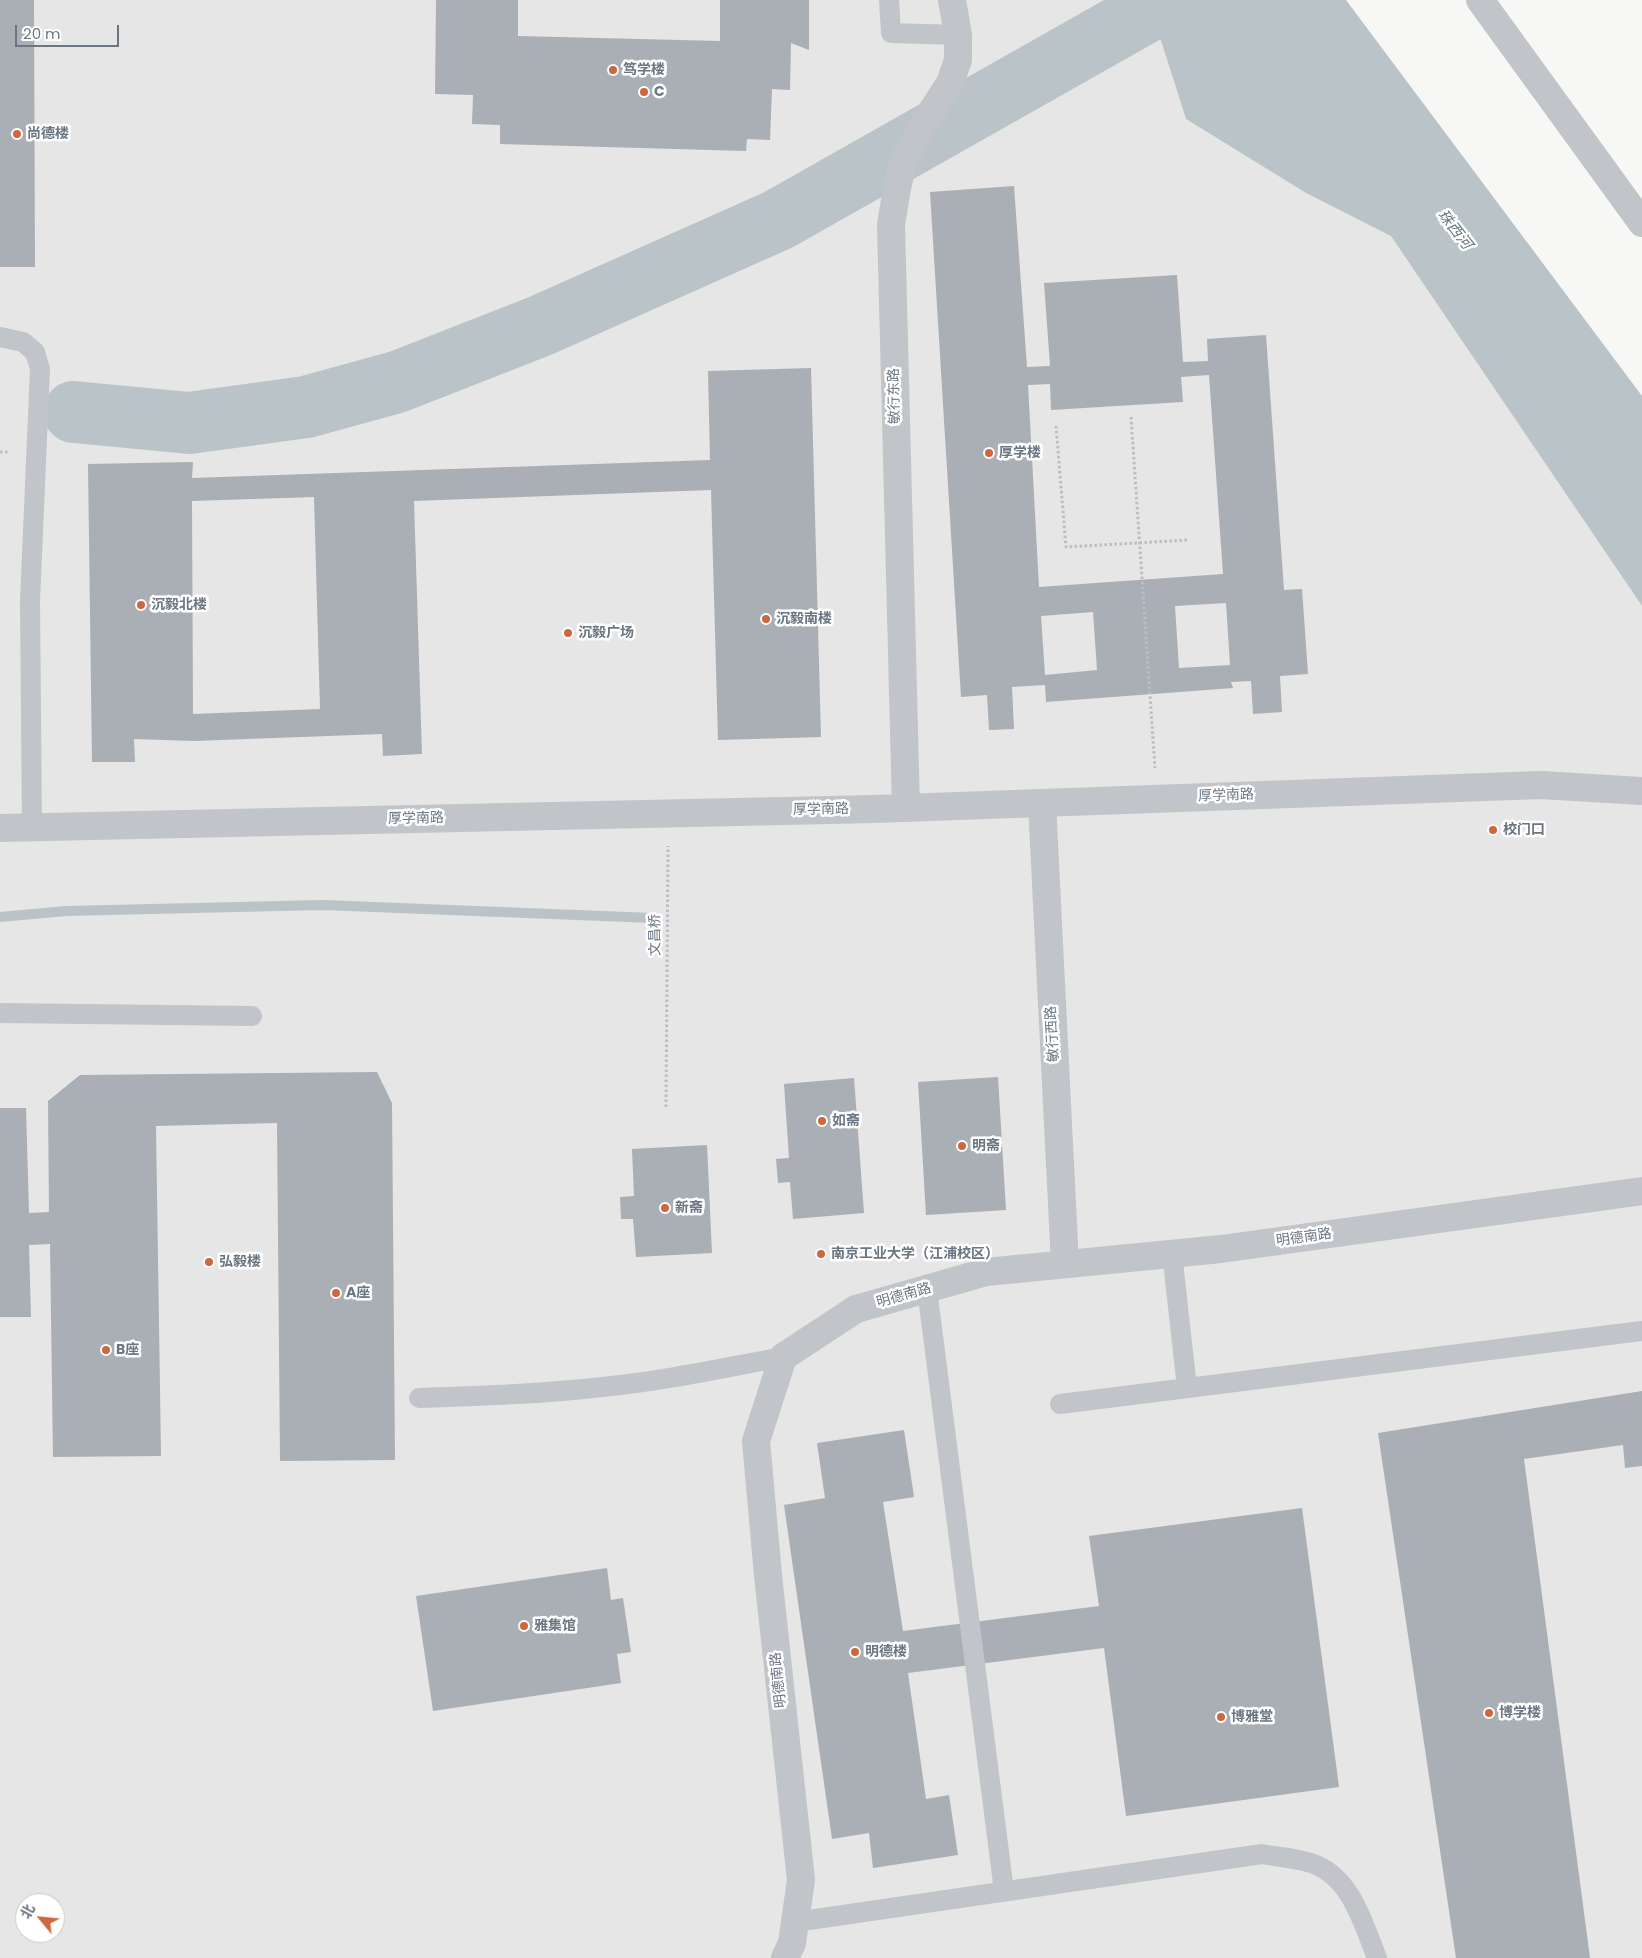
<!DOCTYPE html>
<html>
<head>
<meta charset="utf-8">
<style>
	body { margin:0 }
	#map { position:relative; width:1642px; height:1958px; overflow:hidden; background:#f7f7f5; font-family:Poppins,"Noto Sans SC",sans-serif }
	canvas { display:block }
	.north { position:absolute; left:15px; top:1893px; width:50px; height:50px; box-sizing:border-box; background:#fff; border:1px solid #c3c8cd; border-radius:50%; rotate:298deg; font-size:14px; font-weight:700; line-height:20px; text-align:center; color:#6a7682 }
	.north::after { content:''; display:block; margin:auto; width:18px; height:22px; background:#cd673f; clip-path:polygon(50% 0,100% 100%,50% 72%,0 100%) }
	.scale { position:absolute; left:15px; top:25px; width:104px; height:22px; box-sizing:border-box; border:2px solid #6a7682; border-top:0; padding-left:6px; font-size:15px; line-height:18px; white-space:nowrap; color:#6a7682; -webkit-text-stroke:4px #fff; paint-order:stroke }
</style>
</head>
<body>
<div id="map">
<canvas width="1642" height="1958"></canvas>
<div class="north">北</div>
<div class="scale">20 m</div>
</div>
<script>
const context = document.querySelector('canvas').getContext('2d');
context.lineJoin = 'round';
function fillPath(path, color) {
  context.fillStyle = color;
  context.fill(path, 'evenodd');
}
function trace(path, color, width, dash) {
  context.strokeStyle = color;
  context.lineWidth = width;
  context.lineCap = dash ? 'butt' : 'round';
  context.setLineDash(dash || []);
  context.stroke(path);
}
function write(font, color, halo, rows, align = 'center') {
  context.font = font + ' Poppins,"Noto Sans SC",sans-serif';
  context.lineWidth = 5;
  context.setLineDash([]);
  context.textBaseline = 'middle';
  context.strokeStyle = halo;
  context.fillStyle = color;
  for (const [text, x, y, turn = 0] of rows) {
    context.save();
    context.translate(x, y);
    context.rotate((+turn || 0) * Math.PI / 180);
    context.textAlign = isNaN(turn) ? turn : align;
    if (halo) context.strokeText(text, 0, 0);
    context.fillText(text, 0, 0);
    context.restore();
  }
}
const built = new Path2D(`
	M0,0h1148l38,119 120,74 85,42 251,371v1352h-1642zM25,1903h30v30h-30z`);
const water = new Path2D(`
	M1148,0h198l296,396v210l-251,-370 -85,-43 -120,-74z`);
const stream = new Path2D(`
	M0,917l66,-6 257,-6 330,13`);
const river = new Path2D(`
	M74,412l115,11 117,-16 91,-25 143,-56 238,-106 389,-220`);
const building = new Path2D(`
	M0,0h34l1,267h-35z
	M436,0h82v36l202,5v-41h89v50l-18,-7 -1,47 -18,-1 -2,51 -23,-1 -1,12 -246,-7v-19l-28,-1 1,-29 -38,-1z
	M1014,186l13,181 23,-1 -6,-83 133,-8 6,87 25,-1 -1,-22 59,-4 18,255 18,-1 6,85 -28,2 2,36 -29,2 -2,-33 -20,1 2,6 -187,14 -1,-17 -33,2 2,42 -25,1 -2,-35 -26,2 -31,-505zM1209,375l14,199 -184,13 -11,-202 22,-1 1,26 132,-8 -2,-25zM1226,603l4,62 -51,3 -4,-62zM1093,612l4,58 -52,5 -4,-59z
	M811,368l10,369 -103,3 -7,-250 -297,11 8,253 -39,2 -1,-22 -188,7 -60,-2 1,23h-43l-4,-298 105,-2 -1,16 518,-18 -2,-89zM314,497l6,212 -127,5 -1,-213z
	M377,1072l15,31 3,357 -115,1 -3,-338 -121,3 5,330 -108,1 -3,-213 -21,1 2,72h-31v-209h26l3,105 20,-1 -1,-111 32,-26z
	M998,1077l8,133 -80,5 -8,-133z
	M854,1078l10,135 -71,6 -3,-37 -12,1 -2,-24 13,-1 -5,-74z
	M707,1145l5,108 -76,4 -3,-38h-12l-1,-22 14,-1 -2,-47z
	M1642,1391v75l-17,2 -2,-23 -99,14 66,499h-134l-78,-525z
	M904,1430l10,67 -31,5 20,129 196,-25 -10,-70 213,-28 37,279 -213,29 -22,-168 -196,25 18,126 23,-4 9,60 -85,13 -4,-35 -37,6 -48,-334 41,-7 -8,-55z
	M607,1568l4,32 12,-2 8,54 -14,2 4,29 -188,28 -17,-115z`);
const path = new Path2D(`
	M1131,417l24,351
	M1056,426l10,121 123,-7
	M0,452h9
	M666,1107l2,-261`);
const lane = new Path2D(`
	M889,0l2,33 67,2
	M0,337l23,5 12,10 5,17 -10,232 2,227
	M0,1013l252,3
	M1172,1253l15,135
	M927,1289l77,602
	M419,1398c61,-2 123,-4 183,-11 61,-6 121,-19 181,-30
	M1060,1404l582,-73
	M795,1922l467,-68c16,3 33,4 49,9 40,13 52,60 66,95`);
const street = new Path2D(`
	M1480,0l162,223
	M1042,803l23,461
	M906,808l-15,-583 6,-37 6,-26 16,-31 31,-48 8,-23v-25l-6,-35
	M0,828l875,-19 666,-24 101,6
	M785,1958l7,-15 9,-63 -33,-305 -12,-134 27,-84 73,-48 130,-37 235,-23 421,-58`);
const markers = [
	[613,70,5,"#cd673f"],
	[644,92,5,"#cd673f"],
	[17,134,5,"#cd673f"],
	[989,453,5,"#cd673f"],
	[141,605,5,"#cd673f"],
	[766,619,5,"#cd673f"],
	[568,633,5,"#cd673f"],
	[1493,830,5,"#cd673f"],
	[822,1121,5,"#cd673f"],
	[962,1146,5,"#cd673f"],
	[665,1208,5,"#cd673f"],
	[821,1254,5,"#cd673f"],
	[209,1262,5,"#cd673f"],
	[336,1293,5,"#cd673f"],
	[106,1350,5,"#cd673f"],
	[524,1626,5,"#cd673f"],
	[855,1652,5,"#cd673f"],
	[1489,1713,5,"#cd673f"],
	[1221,1717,5,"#cd673f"]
];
const poiNames = [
	["笃学楼",623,70],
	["C",654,92],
	["尚德楼",27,134],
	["厚学楼",999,453],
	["沉毅北楼",151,605],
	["沉毅南楼",776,619],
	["沉毅广场",578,633],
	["校门口",1503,830],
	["如斋",832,1121],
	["明斋",972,1146],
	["新斋",675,1208],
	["南京工业大学（江浦校区）",831,1254],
	["弘毅楼",219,1262],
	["A座",346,1293],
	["B座",116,1350],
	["雅集馆",534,1626],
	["明德楼",865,1652],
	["博学楼",1499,1713],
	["博雅堂",1231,1717]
];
const streetNames = [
	["敏行东路",895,396,-91],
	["厚学南路",1226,796,-2],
	["厚学南路",821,810,-1],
	["厚学南路",416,819,-1],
	["文昌桥",656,935,-91],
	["敏行西路",1053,1034,-93],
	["明德南路",1304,1238,-8],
	["明德南路",904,1296,-16],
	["明德南路",779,1680,-96]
];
const waterNames = [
	["珠西河",1454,230,52]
];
fillPath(built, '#e5e6e5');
fillPath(water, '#bac3c7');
trace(stream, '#bac3c7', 10);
trace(river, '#bac3c7', 62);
fillPath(building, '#a9afb4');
trace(path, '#bbbdc0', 3, [2.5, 2.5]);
trace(lane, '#c1c4c8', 20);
trace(street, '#c1c4c8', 28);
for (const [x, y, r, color] of markers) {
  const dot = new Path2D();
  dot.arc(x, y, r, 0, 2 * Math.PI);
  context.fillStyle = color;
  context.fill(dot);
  trace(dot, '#fff', 2);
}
write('bold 14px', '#6a7682', '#fff', poiNames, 'left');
write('14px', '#6a7682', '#fff', streetNames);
write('italic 15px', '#66767e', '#fff', waterNames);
</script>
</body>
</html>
